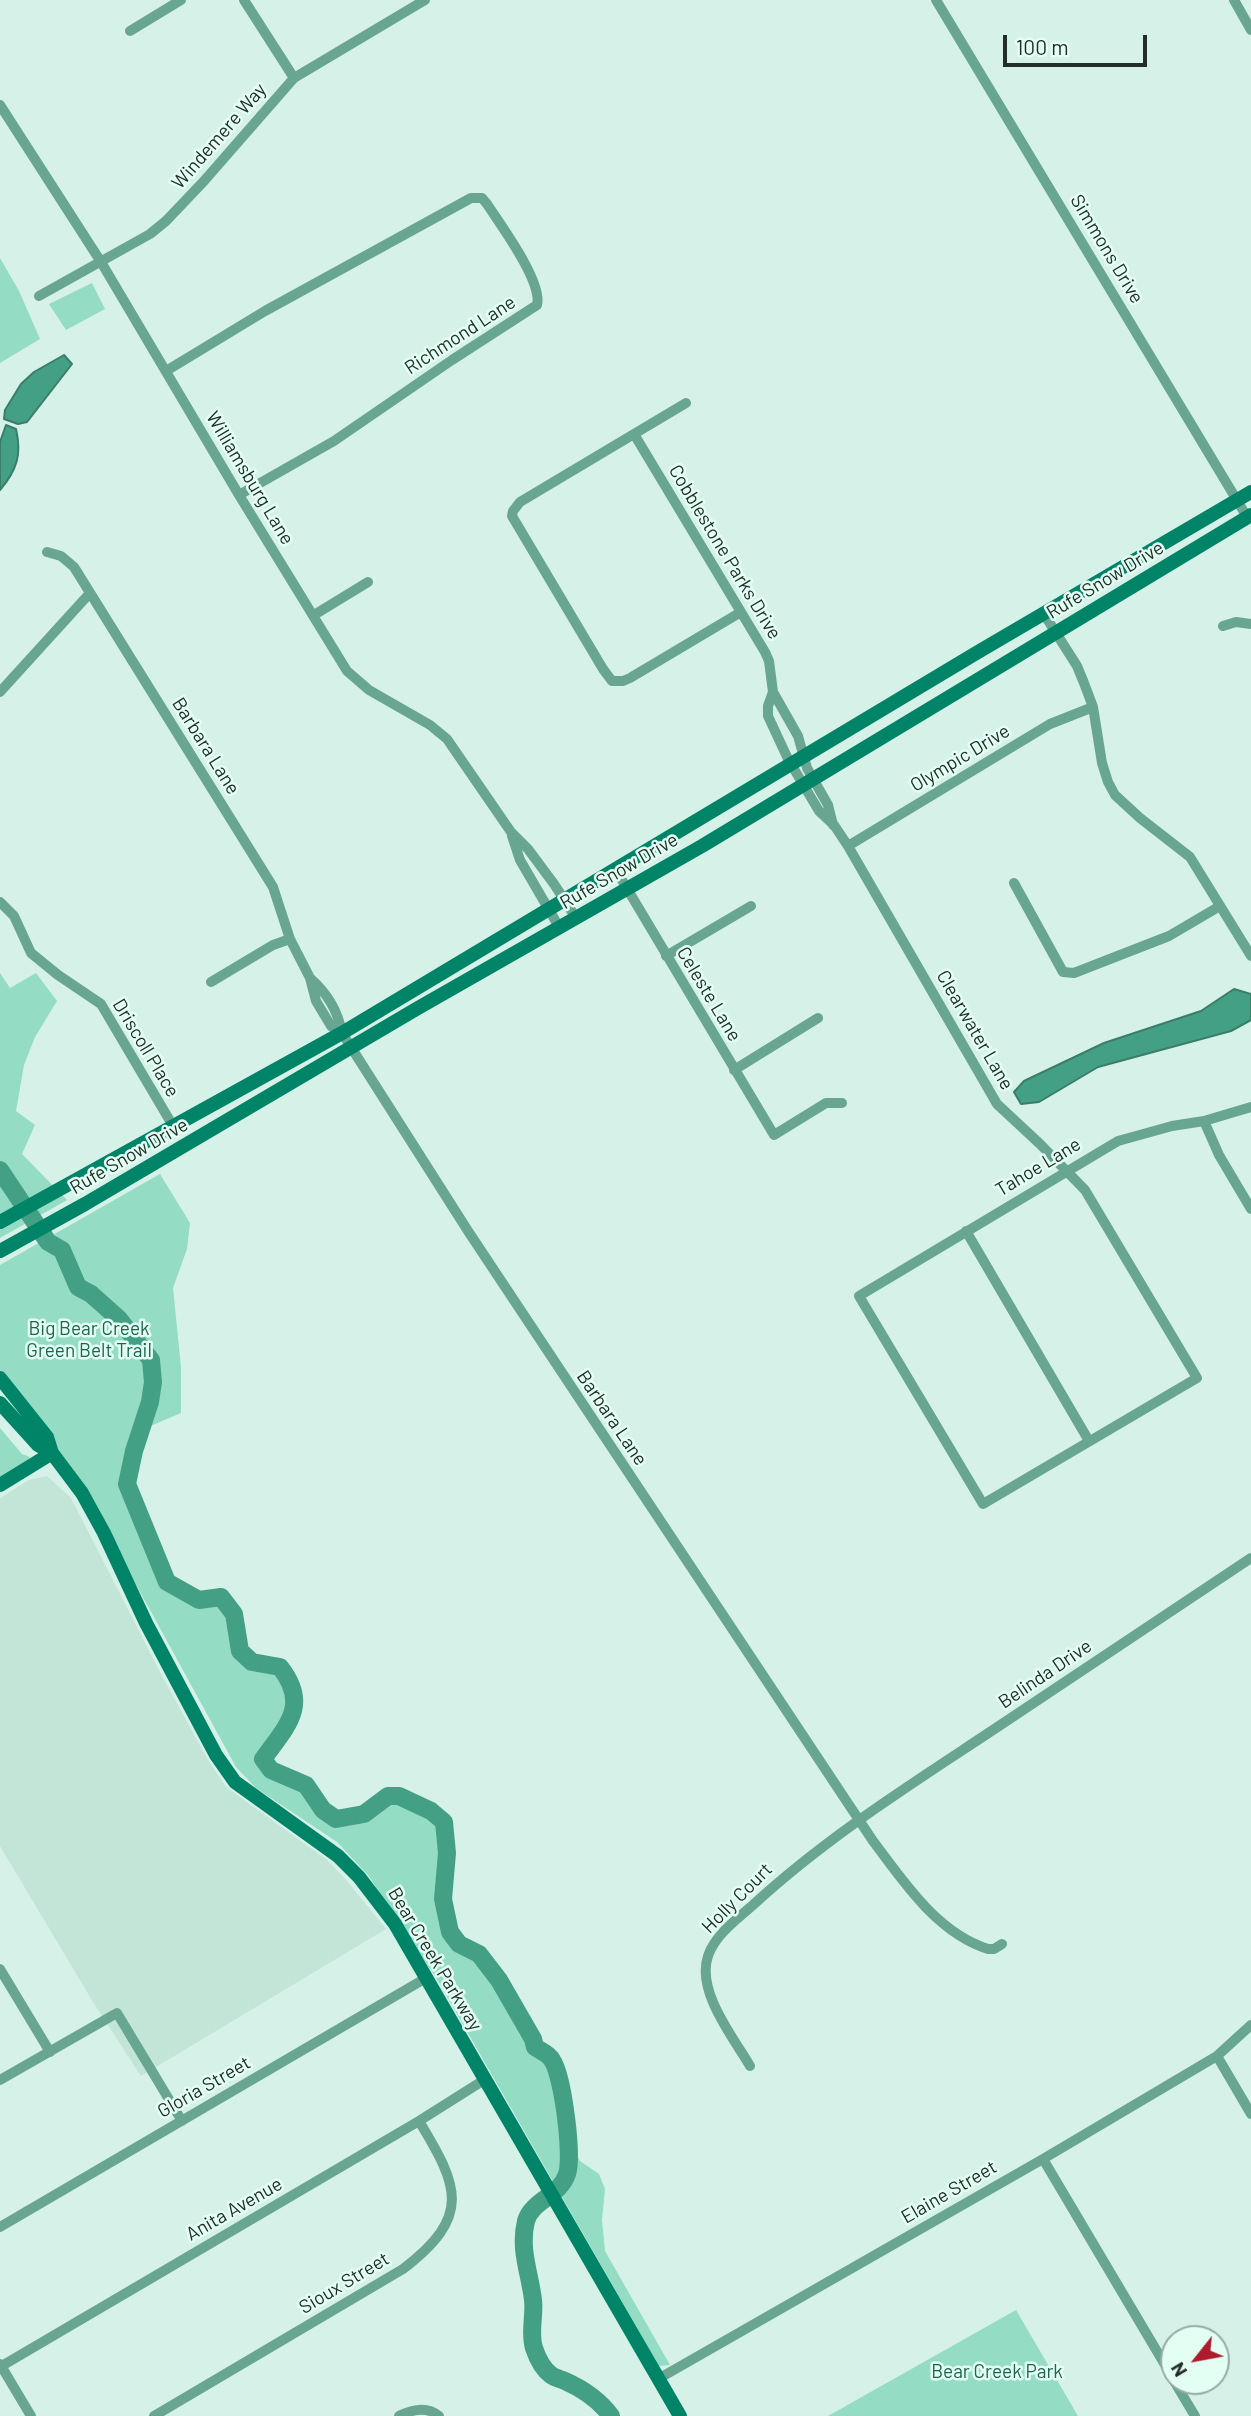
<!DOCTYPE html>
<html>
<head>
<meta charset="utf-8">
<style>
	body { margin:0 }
	#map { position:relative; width:1251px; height:2416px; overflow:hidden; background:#d6f1e7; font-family:Barlow,sans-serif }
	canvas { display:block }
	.north { position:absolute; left:1160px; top:2325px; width:70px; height:70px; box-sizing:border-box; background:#e3fff4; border:2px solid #96aba3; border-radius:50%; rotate:239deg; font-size:19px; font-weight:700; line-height:28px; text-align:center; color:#232e2a }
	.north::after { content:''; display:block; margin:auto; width:24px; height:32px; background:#ae1a2e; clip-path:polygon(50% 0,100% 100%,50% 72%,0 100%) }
	.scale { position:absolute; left:1003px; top:35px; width:144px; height:32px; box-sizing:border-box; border:4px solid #232e2a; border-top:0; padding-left:9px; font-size:21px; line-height:24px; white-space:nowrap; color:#232e2a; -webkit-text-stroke:5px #e3fff4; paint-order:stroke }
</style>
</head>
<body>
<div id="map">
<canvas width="1251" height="2416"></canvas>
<div class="north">N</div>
<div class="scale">100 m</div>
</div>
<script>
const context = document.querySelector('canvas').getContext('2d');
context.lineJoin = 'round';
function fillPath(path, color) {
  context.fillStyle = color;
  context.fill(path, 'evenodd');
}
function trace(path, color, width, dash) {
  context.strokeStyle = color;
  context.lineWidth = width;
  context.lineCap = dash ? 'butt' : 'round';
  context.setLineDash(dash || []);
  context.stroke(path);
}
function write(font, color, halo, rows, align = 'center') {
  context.font = font + ' Barlow,sans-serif';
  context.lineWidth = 5;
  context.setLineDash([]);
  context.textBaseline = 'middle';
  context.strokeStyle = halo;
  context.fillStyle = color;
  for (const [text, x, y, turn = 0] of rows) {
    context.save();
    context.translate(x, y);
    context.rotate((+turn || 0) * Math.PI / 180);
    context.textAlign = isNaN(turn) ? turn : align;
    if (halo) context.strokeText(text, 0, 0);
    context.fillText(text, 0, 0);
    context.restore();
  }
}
const built = new Path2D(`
	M47,1476l24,22 90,176 47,86 18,27 101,73 21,22 38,47 -245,147 -48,-74 -93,-156v-348l29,-18z`);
const green = new Path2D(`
	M0,258l19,33 21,48 -40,24z
	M92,283l13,26 -39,21 -17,-26z
	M0,973l10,15 26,-15 21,28 -22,36 -11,28 -8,46 19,14 -13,29 45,46 -67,38z
	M160,1174l30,49 -3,26 -14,39 8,79v46l-40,17 -14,54 40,98 32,18 22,-3 13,17 6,37 12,11 28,5c30,38 7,59 -17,92l8,11 35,15 17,25 13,9c31,-3 26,-9 49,-21 16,-9 47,13 59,24 6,35 -9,76 5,108 6,15 22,16 32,27 22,23 37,54 52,82l2,8 16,10 7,16 11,67 11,21 19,13 6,15 -3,31 3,31 65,114 -11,1 -221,-385 -70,-106 -31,-33 -81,-54 -20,-21 -103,-188 -39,-78 -94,-131v-105z
	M0,1428l22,26 8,3 -3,5 -27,18z
	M1016,2310l62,106h-250z`);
const water = new Path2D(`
	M64,355l8,9 -45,58 -9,2 -14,-5 1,-9 16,-26 13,-12z
	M6,425l10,4c6,25 1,41 -16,61v-48z
	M1234,989l17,5v26l-20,11 -133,36 -59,35 -18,2 -7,-12 10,-11 80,-38 97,-32z`);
const river = new Path2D(`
	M0,1170l48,72 14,8 16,37 13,7 28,25 32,41 2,22 -3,20 -16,49 -7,33 40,98 32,18 22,-3 13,17 6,37 12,11 28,5c30,38 7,59 -17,92l8,11 35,15 17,25 13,9 28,-5 24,-18h11l32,15 13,11 3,31 -4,46 7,33 9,12 20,10 20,26 34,59 2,8c6,4 14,7 17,13 11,16 21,96 15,114 -7,22 -35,26 -41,47 -7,29 4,52 7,79 2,16 -4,32 1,48 3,9 9,21 17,27 4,3 10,4 14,6 18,8 35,20 46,35`);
const street = new Path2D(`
	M244,0l50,78
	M936,0l311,517
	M1234,0l17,30
	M130,31l51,-31
	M0,105l101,157 138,233 108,176 22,19 61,35 17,14 64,93 17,17 26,35 22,34
	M39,296l111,-62 16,-13 38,-40 90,-103 131,-78
	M166,371l99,-60 206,-113h11l5,6c13,20 56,78 50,101l-85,55 -118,81 -95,54
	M686,403l-166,99 -7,9 -1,5 91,153 9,12h11l7,-3 111,-66
	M634,434l131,218 4,9 4,31 25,44 9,32 21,37 5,20
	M47,552l14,4 13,11 199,320 17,52 20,39 6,23 15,25 11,7
	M1044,614l33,52 7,17 9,24 9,56 6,19 7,13 25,23 50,39 61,99
	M314,615l54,-33
	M1223,626l13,-4 15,2
	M0,692l90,-99
	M773,692l-5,14v10l20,43 31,52 15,14 14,21 149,258 43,40 45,46 112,188 -214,126 -124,-208 259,-155 54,-15 32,-5 47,-14
	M512,836l8,24 39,67
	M848,846l202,-122 43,-17
	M616,870l158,265 52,-32h16
	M1014,883l49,89 11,1 95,-37 51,-30
	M0,902l14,14 17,37 27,22 43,29 72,122
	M666,956l85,-50
	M310,978c16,14 28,33 32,55l126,198 405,610c31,41 64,92 115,108h6l8,-5
	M211,982l62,-37 17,-6
	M734,1070l84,-52
	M1204,1121l15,34 32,54
	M966,1231l123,210
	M0,1969l50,83
	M1217,2056l34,58
	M750,2066c-17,-29 -54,-75 -42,-110 7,-21 29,-37 45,-51 77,-71 165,-125 252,-183 82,-54 164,-109 246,-164
	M0,2080l117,-67 65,108
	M1043,2159l131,221
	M0,2227l426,-249
	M0,2364l31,52
	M0,2367l419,-246 65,-41
	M658,2379l385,-220 174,-103 34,-31
	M1174,2381l21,35
	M154,2416l249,-147c69,-53 56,-82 16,-148
	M399,2416c14,-7 28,-10 40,0`);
const secondary = new Path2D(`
	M0,1222l342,-189 636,-381 273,-160
	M0,1251l85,-47 333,-196 284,-162 549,-331
	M0,1378l47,59 5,16 30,40 22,40 42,90 70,132 19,27 103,74 21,21 36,47 285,492
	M0,1403l38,42 14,8
	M0,1485l52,-32`);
const streetNames = [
	["Windemere Way",219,136,-49],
	["Simmons Drive",1107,249,59],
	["Richmond Lane",460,335,-33],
	["Williamsburg Lane",250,478,59],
	["Cobblestone Parks Drive",725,552,59],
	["Rufe Snow Drive",1105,580,-31],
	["Barbara Lane",206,746,58],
	["Olympic Drive",960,758,-31],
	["Rufe Snow Drive",619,871,-30],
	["Celeste Lane",709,994,59],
	["Clearwater Lane",975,1030,60],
	["Driscoll Place",146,1048,59],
	["Rufe Snow Drive",129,1156,-30],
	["Tahoe Lane",1038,1167,-31],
	["Barbara Lane",612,1418,56],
	["Belinda Drive",1045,1674,-34],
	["Holly Court",737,1898,-45],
	["Bear Creek Parkway",435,1959,59],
	["Gloria Street",204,2087,-30],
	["Elaine Street",949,2192,-30],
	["Anita Avenue",234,2209,-30],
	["Sioux Street",344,2283,-31]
];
const parkNames = [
	["Big Bear Creek",89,1329],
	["Green Belt Trail",89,1351],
	["Bear Creek Park",997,2372]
];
fillPath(built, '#c2e5d8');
fillPath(green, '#95dcc4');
fillPath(water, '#44a085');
trace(water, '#3a7e6a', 2);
trace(river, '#44a085', 18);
trace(street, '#69a692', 10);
trace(secondary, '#008468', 14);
write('19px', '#232e2a', '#e3fff4', streetNames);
write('19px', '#1e6451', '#e3fff4', parkNames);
</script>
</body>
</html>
